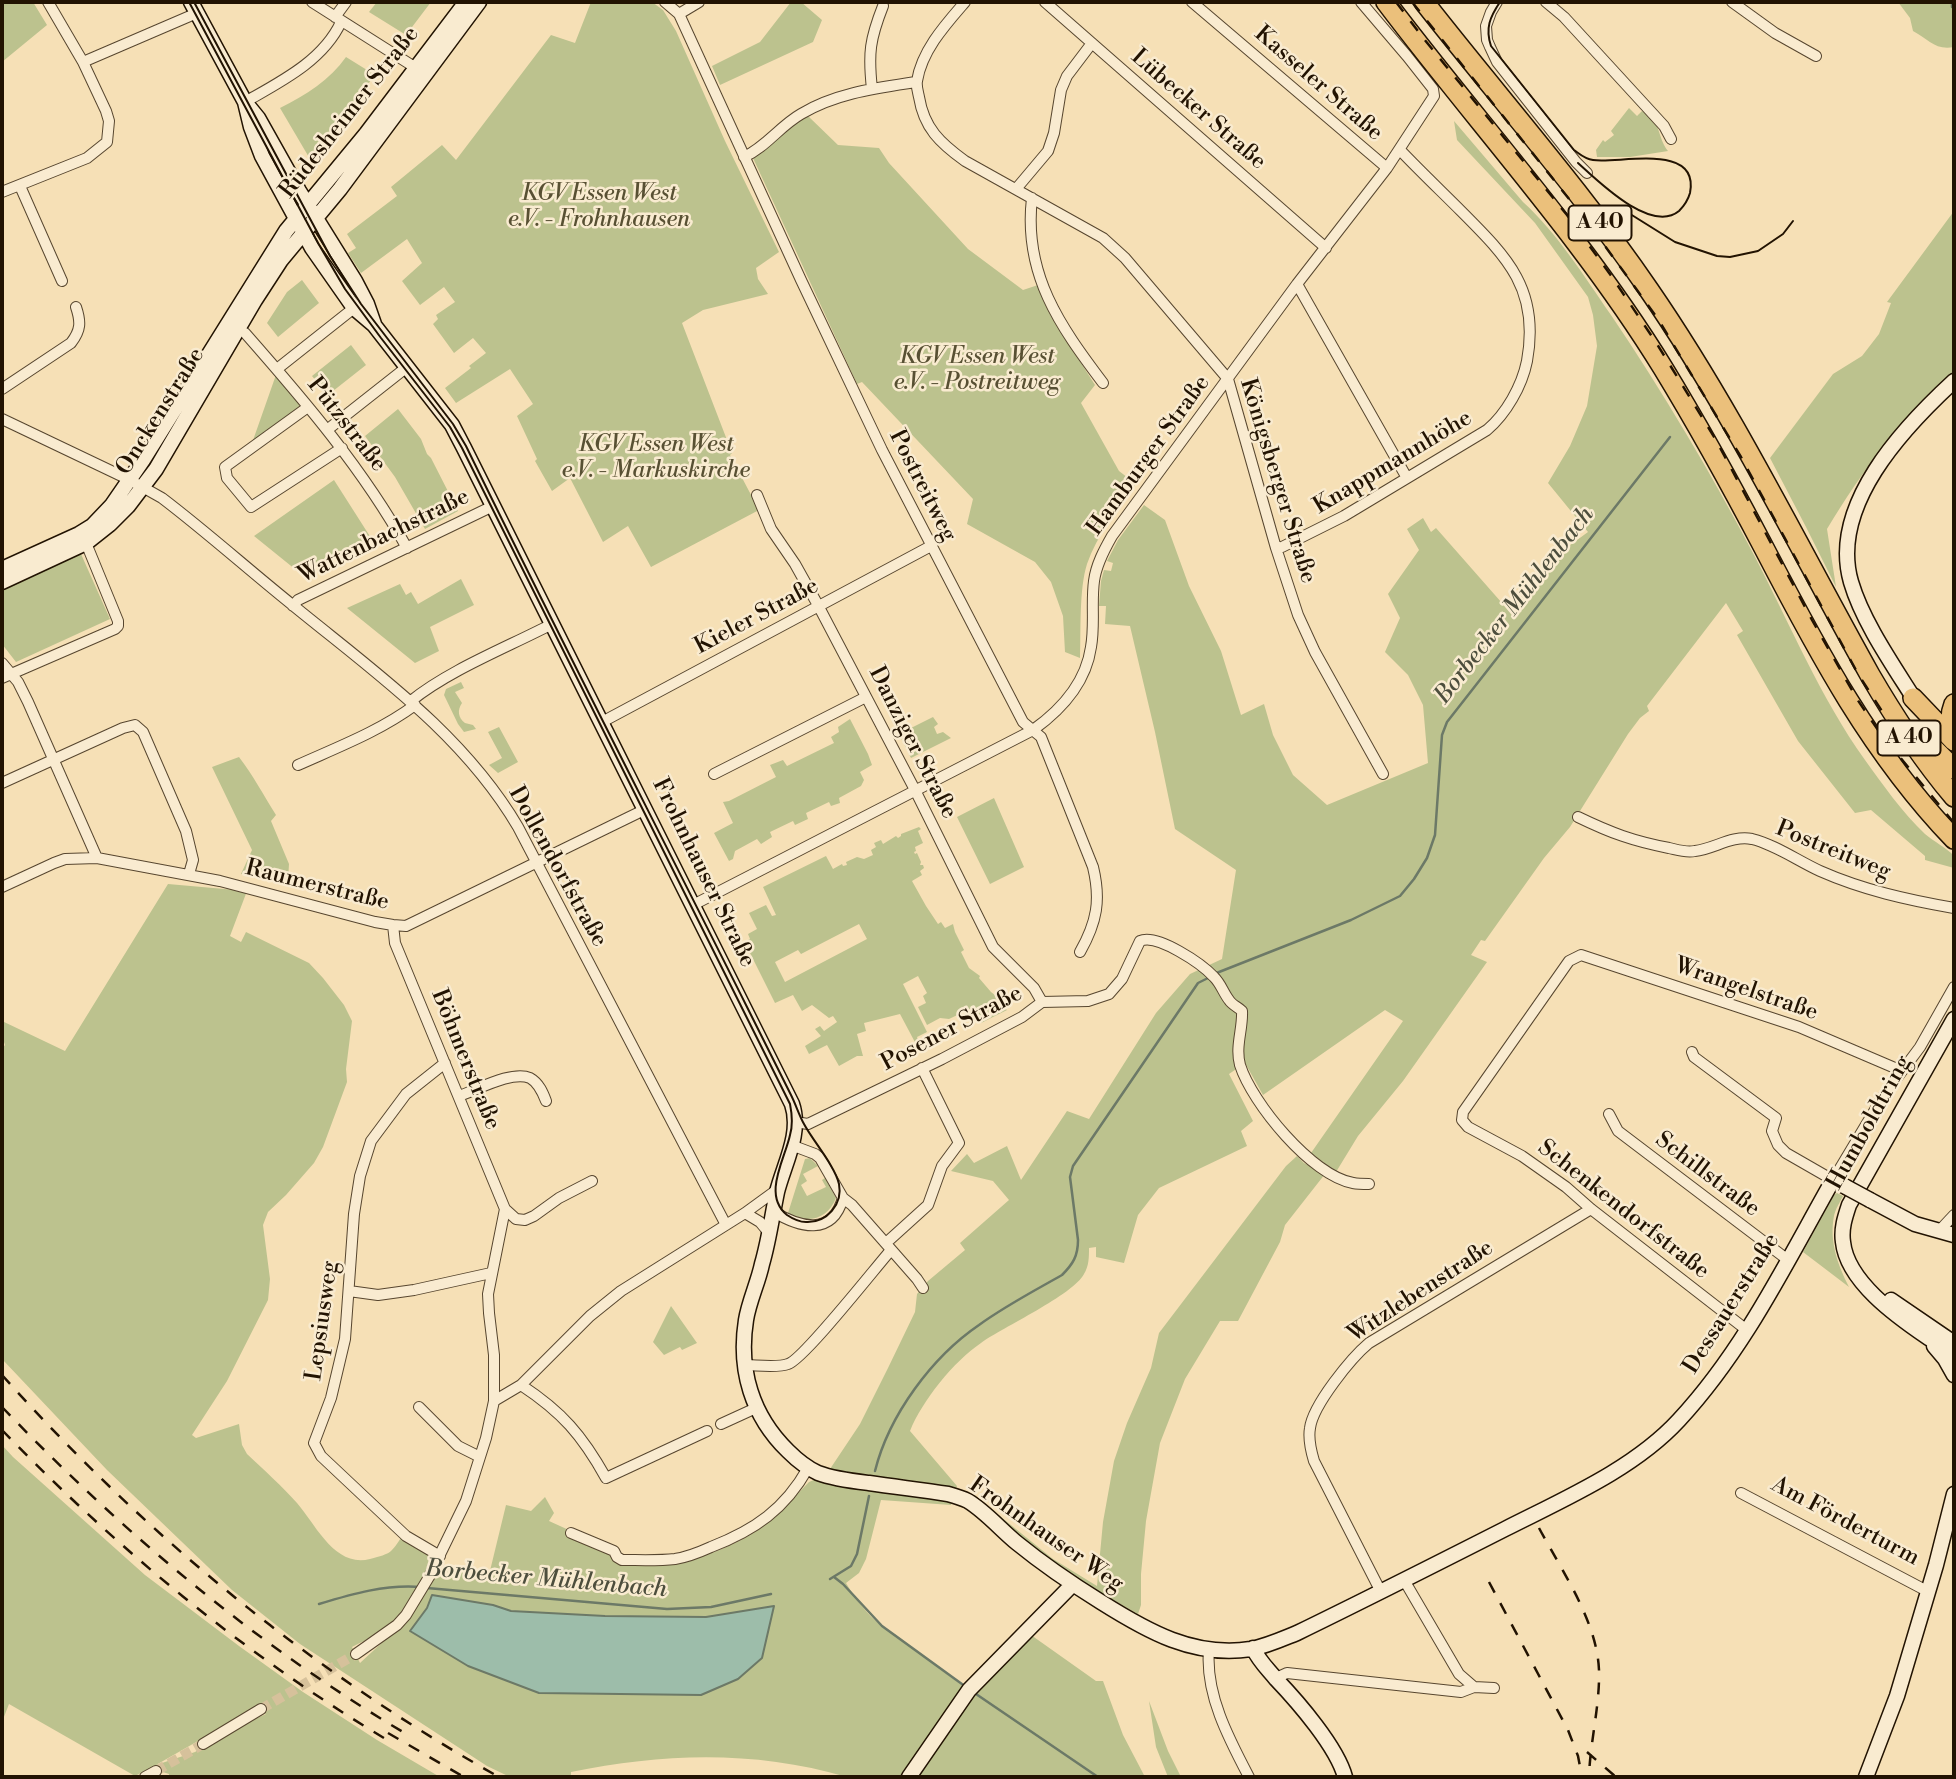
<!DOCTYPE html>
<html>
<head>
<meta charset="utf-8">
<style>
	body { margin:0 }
	#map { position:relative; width:1956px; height:1779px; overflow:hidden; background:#f6e0b6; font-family:"Libre Bodoni",serif }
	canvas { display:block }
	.frame { position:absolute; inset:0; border:4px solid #221302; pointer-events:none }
</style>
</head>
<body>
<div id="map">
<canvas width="1956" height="1779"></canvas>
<div class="frame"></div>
</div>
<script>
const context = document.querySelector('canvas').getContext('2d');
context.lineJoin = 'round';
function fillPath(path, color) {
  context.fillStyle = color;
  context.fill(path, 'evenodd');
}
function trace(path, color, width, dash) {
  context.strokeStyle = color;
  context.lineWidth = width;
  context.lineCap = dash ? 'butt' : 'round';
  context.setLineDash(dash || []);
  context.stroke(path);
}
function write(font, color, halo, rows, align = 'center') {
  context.font = font + ' "Libre Bodoni",serif';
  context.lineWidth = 5;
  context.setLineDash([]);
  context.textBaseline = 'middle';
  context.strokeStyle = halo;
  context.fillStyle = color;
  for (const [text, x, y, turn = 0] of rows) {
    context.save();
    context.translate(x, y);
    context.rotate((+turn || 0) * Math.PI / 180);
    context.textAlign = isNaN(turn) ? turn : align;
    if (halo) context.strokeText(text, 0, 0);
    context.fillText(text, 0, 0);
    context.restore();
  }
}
const green = new Path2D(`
	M2,2h31l14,23 -45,37z
	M377,2h54l-25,33 -37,-23z
	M591,2h61l11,8 13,21 49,110 54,111 -23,16 2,11 10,15 -65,16 -21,13 50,130 -2,2 29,55 -108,57 -23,-41 -25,16 -33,-64 -18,13 -17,-30 2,-2 -20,-43 16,-12 -23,-35 -54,34 -11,-15 26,-20 -2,-2 17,-13 -13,-15 -19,15 -21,-29 5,-5 -2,-4 19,-13 -11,-15 -24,18 -18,-24 20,-18 -15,-24 -46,34 -13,-20 8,-5 -9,-14 50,-38 -6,-9 51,-42 14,15 95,-125 24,8z
	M791,2h10l21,18 -9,22 -93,43 -8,-19 48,-24z
	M1898,2h56v45c-18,4 -26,-8 -41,-16l-3,-13z
	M346,57l29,18 -65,84 -30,-51c26,-13 50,-28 66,-51z
	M1629,108l8,8 5,-5c19,7 15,27 26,40l-38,6h-33l-1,-7 7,-10 2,2 9,-7 -3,-4z
	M808,116l30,29 41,3 10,15 79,86 55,41 15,-5 14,32 43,68 -14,18 38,68 17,13c-18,25 -39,51 -49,80 -8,25 -6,67 -7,94l-15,-6 -2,-36 -12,-34 -16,-20 -68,-38 6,-25 -111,-117 -5,2 -104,-226 37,-32z
	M1454,121l69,81c35,32 61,74 88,113 52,77 100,158 143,240 36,69 66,142 111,205 18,25 37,52 60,74 9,8 21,13 29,22v12l-29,-8v-4l-54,-46 -16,3 -57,-72 -61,-106 6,-4 -17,-28 -79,103 2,5 -9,7 -12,16 -58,93 -26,31 -59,83 -4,-1 -10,15 16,7 -84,119 -45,55 -22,36 -25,-19 92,-132 -18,-11 -122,85 -18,-32 -16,11 24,47 -12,10 6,15 -88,42 -21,27 -14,48 -28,-6v-10l-7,1c0,9 0,18 -5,26 -11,21 -81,53 -103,69 -27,18 -59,58 -71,88l47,55 -1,3 -93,-13 -33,-7 30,-45 28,-56 27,-56 2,-18 11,-13 37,-31 -5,-7 49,-43 -16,-19 -42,-10 16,-17 7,9 33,-17 14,34 46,-69 22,8 67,-106 34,-39 32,-15 14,-89 -61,-41 -20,-97 -25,-106 -25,-2 1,-18h-7l2,-25 3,-11 7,1 2,-8 -6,-2 11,-21 26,-35 21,15 24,66 32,65 20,64 23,-11 9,31 20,40 34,30 101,-42 -5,-58 -15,-30 -23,-23 15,-34 -12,-24 31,-44 -12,-21 16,-11 8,14 5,-4 73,83 27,-33 26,-27 26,-19 -40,-49 22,-37 17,-40 10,-60 -4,-31 -5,-18 -53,-74 -78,-83z
	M1954,211v163c-52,43 -92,97 -127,155l9,58 -30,-60 -36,-69 63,-84 29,-18 17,-22 12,-31 -4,-1z
	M302,280l17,23 -41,34 -11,-14 20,-31z
	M351,345l15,20 -38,30 -16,-19z
	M277,372l28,35 -54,39z
	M398,409l23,30 6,15 4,4 27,53 -33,18 -30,-52 -30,-41z
	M334,480l37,58 -70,36 -47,-38z
	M81,554l29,65 -94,43 -14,-18v-54z
	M461,579l13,26 -44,22 9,24 -24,12 -68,-55 53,-24 6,11 5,-3 7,12z
	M461,682l3,6 -9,4 7,11c-5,7 -4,15 3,20l8,2 3,4 -12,3 -6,-8 -14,-29 2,-6z
	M933,717l5,7 -4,3 3,7 6,-2 8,6 -40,20 -12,-24z
	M850,719l18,35 4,11 -12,7 4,8 -3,6 -22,12 1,5 -9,3 -2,-4 -23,11 2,6 -13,6 -2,-4 -23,11 2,5 -11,7 -4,-5 -22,12 -2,8 -4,2 -15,-28 19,-10 -10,-21 6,-1 47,-24 -6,-12 13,-5 4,6 47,-23 -3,-6 8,-5 -1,-5z
	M499,727l19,35 -20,11 -9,-8 13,-7 -14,-26z
	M239,757c14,18 25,39 37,58l-5,6 18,43 -1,16 -47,-6 11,-24 -40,-83z
	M994,798l30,69 -34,17 -33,-67z
	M919,827l2,2 -3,2 5,12 -8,4 1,4 -2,1 1,2 2,-1 4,9 -1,3h3l1,3 -4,3 2,4 -10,6 14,25 12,18 3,-2 4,6 8,-4 2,8 9,18 -3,2 8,16 11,8 -1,2 12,14 15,12 -2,3 3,3 -26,13 -9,-15 -23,11 -9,-1 -13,7 -9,-18 8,-4 -3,-7 4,-3 -9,-17 -15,8 24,48 -10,5 3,8 -3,1 -17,-32 -36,9 2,8 -9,3 6,22h-6l-18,10 -12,-21 -18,9 -4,-8 16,-10 -6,-7 5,-3 4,5 13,-9 -4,-6 -4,2 -17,-13 -10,6 -9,-16 -18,8 -26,-52 -3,1 -4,-9 8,-4 -2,-5 9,-5 -8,-16 17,-8 6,11 4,-1 -13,-28 63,-31 7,13 9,-5 1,2 4,-1 -1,-3 11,-5 7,2 9,-4 -2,-5 5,-3 -2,-4 7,-3 2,4 13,-8 2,2 3,-2v-2zM859,924l8,15 -82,43 -10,-20 23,-12 3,4z
	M168,884l79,7 -17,45 11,6 5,-10 63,31 14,15 21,27 8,16 -6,48 1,13 -24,65 -9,16 -28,32 -18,17 -5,13 7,54 -2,21 -41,81 -35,54 4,3 43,-14 3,21 5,9c17,16 35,32 50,49 19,22 38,65 73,56 22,-6 20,-5 33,-24l36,22c-9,17 -22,44 -35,58 -14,14 -34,23 -52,32l8,16 40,-37 21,-31 16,-32 34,12 17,4 18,-74 25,6 14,-14 9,16 -5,8 22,10v4l38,17h4l3,6 5,3c18,-1 37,1 55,0 27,-2 64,-18 86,-34 17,-12 32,-30 47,-45l7,-3 20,5 117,15 -2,6 -70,-5 -15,59 -7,14 -13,10c12,20 29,42 50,52l68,52 11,5 56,-57 65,46h7l20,54 22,42h-298c-93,-27 -183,-24 -276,-5v5h-61l-23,-11 -187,-122 -68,-54 -125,-120 -105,-111v-310l3,-4 -3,-9v-15l63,30z
	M1297,1156l7,7 21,11 -40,51 -5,17 -42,79h-18l-35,58 -25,64 -14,78 -5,53v31l-3,9 -62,-35 -59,-43 -45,-41 8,5 73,59 44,27 6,-64 11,-61 13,-38 24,-55 8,-35 127,-167z
	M810,1158l8,8 -15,8 4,7 -6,4 6,11 19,-9 -4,-7 3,-2 11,20c-8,21 -29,27 -48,15l17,-54z
	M1837,1193l6,3c-3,6 -8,14 -9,20 -5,26 4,49 15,71l-46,-35 31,-57z
	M671,1306l26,37 -15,7 -2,-3 -16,8 -11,-13z
	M2,1445l11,12 132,118 94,71 64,46 74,48 63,37h-271v-3l-18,-6 -16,8 -126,-72 -7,18zM254,1709l12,5 -40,18 -31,20 -39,13z
	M1149,1701l19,50 13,26h-13l-12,-30z`);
const water = new Path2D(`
	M432,1595l61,10 18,6 94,5 101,1 68,-11 -12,52 -24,21 -37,16 -162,-2 -71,-27 -58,-35 17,-23z`);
const stream = new Path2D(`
	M1952,2v5l2,1
	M1214,974l137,-54 49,-24 14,-17 13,-21 8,-23 7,-100 5,-13 223,-285
	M875,1471c14,-56 57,-114 104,-146 26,-19 55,-34 83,-50 11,-11 16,-19 16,-35l-8,-63 3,-11 125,-183 10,-5
	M834,1577l9,7 39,42 84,61
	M830,1579l21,-13 6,-12 12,-58
	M427,1588l240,21 44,-2 60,-13
	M319,1604c33,-10 67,-20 102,-17
	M976,1694l122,83`);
const streetTunnel = new Path2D(`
	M261,1709l95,-55
	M156,1771l47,-27`);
const street = new Path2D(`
	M312,2l104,66
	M665,2l14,12 122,266 81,170 141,272 18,15 52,130c8,33 4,55 -13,85
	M965,2c-19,22 -43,48 -48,79 -1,5 1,11 2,16 5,31 21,46 46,64l138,77 22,20 103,121 48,169 22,67 17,37 68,122
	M1045,2l281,246
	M1192,2l195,166
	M1497,2l-6,10 -5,14 1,14 3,7 7,15 79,100 11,11
	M1546,2l18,15 100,109 7,13
	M1732,2l43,31 41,23
	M679,14l20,-12
	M335,17l11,-15
	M83,62l114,-49
	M872,89c-4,-36 -2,-50 11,-83
	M245,102c35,-20 78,-41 96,-80
	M744,157c22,-10 36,-31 57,-43 35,-21 76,-26 115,-32
	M20,186l42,95
	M1016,189l32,-38 6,-18 7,-43 6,-14 25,-33
	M2,192l85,-34 20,-16 2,-21 -3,-10 -23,-49 -35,-60
	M1032,198c-9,76 28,128 71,185
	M1297,284l110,194
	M245,333c59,67 118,136 162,215
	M277,369l77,-61
	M2,389l69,-46c10,-13 10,-21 5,-36
	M308,407l-83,60 2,11 24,29 91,-59
	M2,419l128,61 32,18c46,35 88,73 133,109 81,66 169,128 223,220l208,398
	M327,430l80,-63
	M757,495l14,34 24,35 24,43 96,183 78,157 41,41 8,14
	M1276,548l6,-1 62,-31 143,-86c19,-16 35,-44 40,-69 13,-71 -19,-103 -66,-150 -20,-20 -41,-40 -61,-61
	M293,606l5,-6 195,-94
	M2,663l16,19 10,20 69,156
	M2,678l113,-49 3,-3v-5l-32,-78
	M411,701c38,-31 97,-54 141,-77
	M602,722l329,-176
	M298,765c40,-18 82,-34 117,-60
	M714,774l152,-77
	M2,783l121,-55 12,-3 8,7 43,99 7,29 -4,14
	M1578,817c33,16 55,24 91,31 9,2 17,5 26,3 19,-2 37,-16 57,-12 24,6 46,22 68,32 43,19 88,29 134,37
	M2,887l52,-24 11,-4 32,-1 123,23 155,41 18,3 13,1 240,-117
	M693,905l340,-175c28,-20 53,-48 58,-83 4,-22 0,-44 3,-66 2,-16 10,-31 18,-45l185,-252 90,-116 47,-72 -1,-7 -26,-33 -46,-54
	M1692,1052l2,5 82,61 -4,13 6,14 8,8 47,27 49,-82 38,-51 34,-60
	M459,1096c18,-6 53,-26 71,-18 9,5 13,15 16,23
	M1609,1114l9,17 170,129
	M795,1122l13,2 134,-65 80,-42 20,-15 46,-1 21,-7 13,-15 18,-38c17,-8 62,23 74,36 7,7 9,15 15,23 3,5 9,7 13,11 1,18 -7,35 -2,54 12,38 72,111 113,118 5,1 11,1 16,1
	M791,1145l24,9 5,4 23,40 9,7 65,74 6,9
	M505,1209l11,10 9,1 9,-4 25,-18 33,-17
	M774,1212c25,15 58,25 69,-14
	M745,1213l15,9 9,11
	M1939,1231l15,-16
	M886,1243l42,-38 14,-39 17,-23 -37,-75
	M349,1291l29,4 36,-5 77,-17
	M1748,1331l-157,-122 -25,-22 -44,-31 -54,-29 -6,-7 1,-8 106,-151 12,-6 218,72 103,44
	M744,1365c12,0 34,3 44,-1 15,-4 88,-97 103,-114
	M521,1385c41,27 61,50 85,93l101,-47
	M494,1401l27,-16 69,-69 31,-25 124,-78 33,-24
	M419,1407l39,39 22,11
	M721,1424l35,-16
	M1741,1493l186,98
	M571,1533l43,18 3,6 5,3c17,0 36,1 53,-1 13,-2 25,-7 36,-12 44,-17 74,-38 97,-79
	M440,1556l-34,-20 -85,-80 -7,-13 17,-45 14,-59 9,-125 6,-38 11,-35 35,-47 39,-31
	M1404,1580l55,94 15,13 20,1
	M1381,1592l-67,-131c-3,-10 -6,-22 -4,-33 3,-23 41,-70 59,-85l222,-134
	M1209,1650c-4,44 20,89 40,127
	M356,1654l41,-29 9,-10 23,-38 37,-76 20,-63 8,-37v-46l-5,-42 -1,-19 17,-85 -110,-266 -2,-18
	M1276,1678l11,-5 174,19 13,-5
	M203,1744l58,-35
	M145,1777l11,-6`);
const secondary = new Path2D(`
	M191,2l54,100 13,16 41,73 56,90 12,23 7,20
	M245,102l6,25 11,29 50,92 42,60 20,17 78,100 12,23 328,656c10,29 -8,60 -15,88 -5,24 -8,48 -15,72 -4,19 -13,37 -16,56 -8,50 6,96 42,131 8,8 19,17 30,22 16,6 34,8 51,10 27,4 53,7 79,11 7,2 14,4 20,7 18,11 33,29 49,42 27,22 55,41 84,59 46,29 93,56 150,47 16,-3 31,-10 46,-16 70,-34 139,-69 208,-104 59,-30 129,-60 174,-109 65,-70 107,-157 154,-240l13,7
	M2,569l77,-35 13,-8 20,-21 31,-45 143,-229 80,-97 100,-132
	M2,582l84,-39 24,-19 18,-18 28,-37 99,-169 26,-40 59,-71 139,-187
	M1918,705c-23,-37 -55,-82 -67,-123 -22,-76 52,-154 103,-201
	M1954,1019l-105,186c-4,12 -8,24 -6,37 4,39 53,74 84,95 9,6 19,11 27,18
	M1870,1200l45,24 39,11
	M1891,1300l63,43
	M1934,1346l11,13 9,16
	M1253,1648c6,13 14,20 23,31 22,23 61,68 69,98
	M909,1777l60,-87 103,-105
	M1866,1777l31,-81 39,-131 18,-71`);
const highway = new Path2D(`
	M1386,2c92,122 197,236 277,366 36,59 69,119 101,180 54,104 108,206 190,291
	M1424,2c75,96 156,187 225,288 84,122 149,256 221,385 25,43 52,84 84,122
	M1913,698l41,43
	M1954,704c-4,10 -4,19 0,29
	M1918,733l36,36`);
const tram = new Path2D(`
	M189,2l129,241 27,46 36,49 69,89 12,21 328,656c2,10 3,21 0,31 -5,24 -28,60 -3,80 6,4 12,7 19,7 21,1 37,-18 33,-38 -4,-18 -26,-43 -35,-60 -5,-9 -8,-19 -13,-29 -15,-30 -30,-60 -45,-90 -93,-186 -189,-372 -280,-559l-13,-22 -92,-120 -31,-48 -136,-254
	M1500,2c-10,15 -15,26 -9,44l83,104c7,5 11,9 19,10 26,4 107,-18 97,33 -2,7 -6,13 -11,18 -28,23 -81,-30 -101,-48
	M1627,212l48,30 42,14 13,1 28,-6 25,-17 10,-13`);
const rail = new Path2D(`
	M1396,2l28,37 143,176 45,62 45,67 59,96 96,180 45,79 23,34 74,90
	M1412,2l177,222 69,95 83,138 117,217 51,79
	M2,1375c143,160 310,297 497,402
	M2,1407c119,124 253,237 401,325
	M2,1430c116,120 248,229 392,314
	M1539,1528c23,43 58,93 60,142 1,36 -9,72 -10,107
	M1489,1582l79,148 10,26 4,21
	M388,1733l76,44
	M1587,1752l29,25`);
const secondaryBridge = new Path2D(`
	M1846,1187l24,13`);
const shields = [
	[1600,223,63],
	[1909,738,63]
];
const shieldNames = [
	["A 40",1600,223],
	["A 40",1909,738]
];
const streetNames = [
	["Kasseler Straße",1318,84,41],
	["Lübecker Straße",1198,110,41],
	["Rüdesheimer Straße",350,113,-52],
	["Onckenstraße",161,412,-58],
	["Pützstraße",346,425,52],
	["Hamburger Straße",1149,456,-54],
	["Knappmannhöhe",1393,463,-31],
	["Königsberger Straße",1277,481,73],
	["Postreitweg",922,486,63],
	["Wattenbachstraße",384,537,-26],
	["Kieler Straße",757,617,-28],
	["Danziger Straße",912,743,63],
	["Postreitweg",1833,851,22],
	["Dollendorfstraße",557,867,61],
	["Frohnhauser Straße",703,873,64],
	["Raumerstraße",317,886,14],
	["Wrangelstraße",1746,990,19],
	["Posener Straße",952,1029,-28],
	["Böhmerstraße",465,1060,68],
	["Humboldtring",1870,1123,-61],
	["Schillstraße",1707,1175,37],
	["Schenkendorfstraße",1623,1210,38],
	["Witzlebenstraße",1421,1292,-33],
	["Dessauerstraße",1732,1304,-58],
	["Lepsiusweg",323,1321,-82],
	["Am Förderturm",1845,1522,28],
	["Frohnhauser Weg",1046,1535,35]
];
const parkNames = [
	["KGV Essen West",599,194],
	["e.V. - Frohnhausen",599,220],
	["KGV Essen West",977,357],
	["e.V. - Postreitweg",977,383],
	["KGV Essen West",656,445],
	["e.V. - Markuskirche",656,471]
];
const waterNames = [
	["Borbecker Mühlenbach",1515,606,-52],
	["Borbecker Mühlenbach",546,1580,5]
];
fillPath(green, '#bcc28e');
fillPath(water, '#9dbdaa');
trace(water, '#6c7967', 2);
trace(stream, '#6c7967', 2.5);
trace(streetTunnel, '#d6c19b', 10, [10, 5]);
trace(street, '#57462f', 12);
trace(secondary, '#221302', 17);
trace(highway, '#221302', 22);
trace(street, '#f9ebd0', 10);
trace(secondary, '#f9ebd0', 14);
trace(highway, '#ebc07b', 19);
trace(tram, '#221302', 2);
trace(rail, '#221302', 2.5, [12, 12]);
trace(secondaryBridge, '#221302', 17, []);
trace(secondaryBridge, '#f9ebd0', 14);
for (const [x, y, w] of shields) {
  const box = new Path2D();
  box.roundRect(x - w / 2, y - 17.5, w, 35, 5);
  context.fillStyle = '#f9ebd0';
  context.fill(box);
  trace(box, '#221302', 2);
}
write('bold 21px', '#221302', null, shieldNames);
write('23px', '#221302', '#f9ebd0', streetNames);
write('italic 23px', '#585033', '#f9ebd0', parkNames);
write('italic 24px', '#4d4e3d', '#f9ebd0', waterNames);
</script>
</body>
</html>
